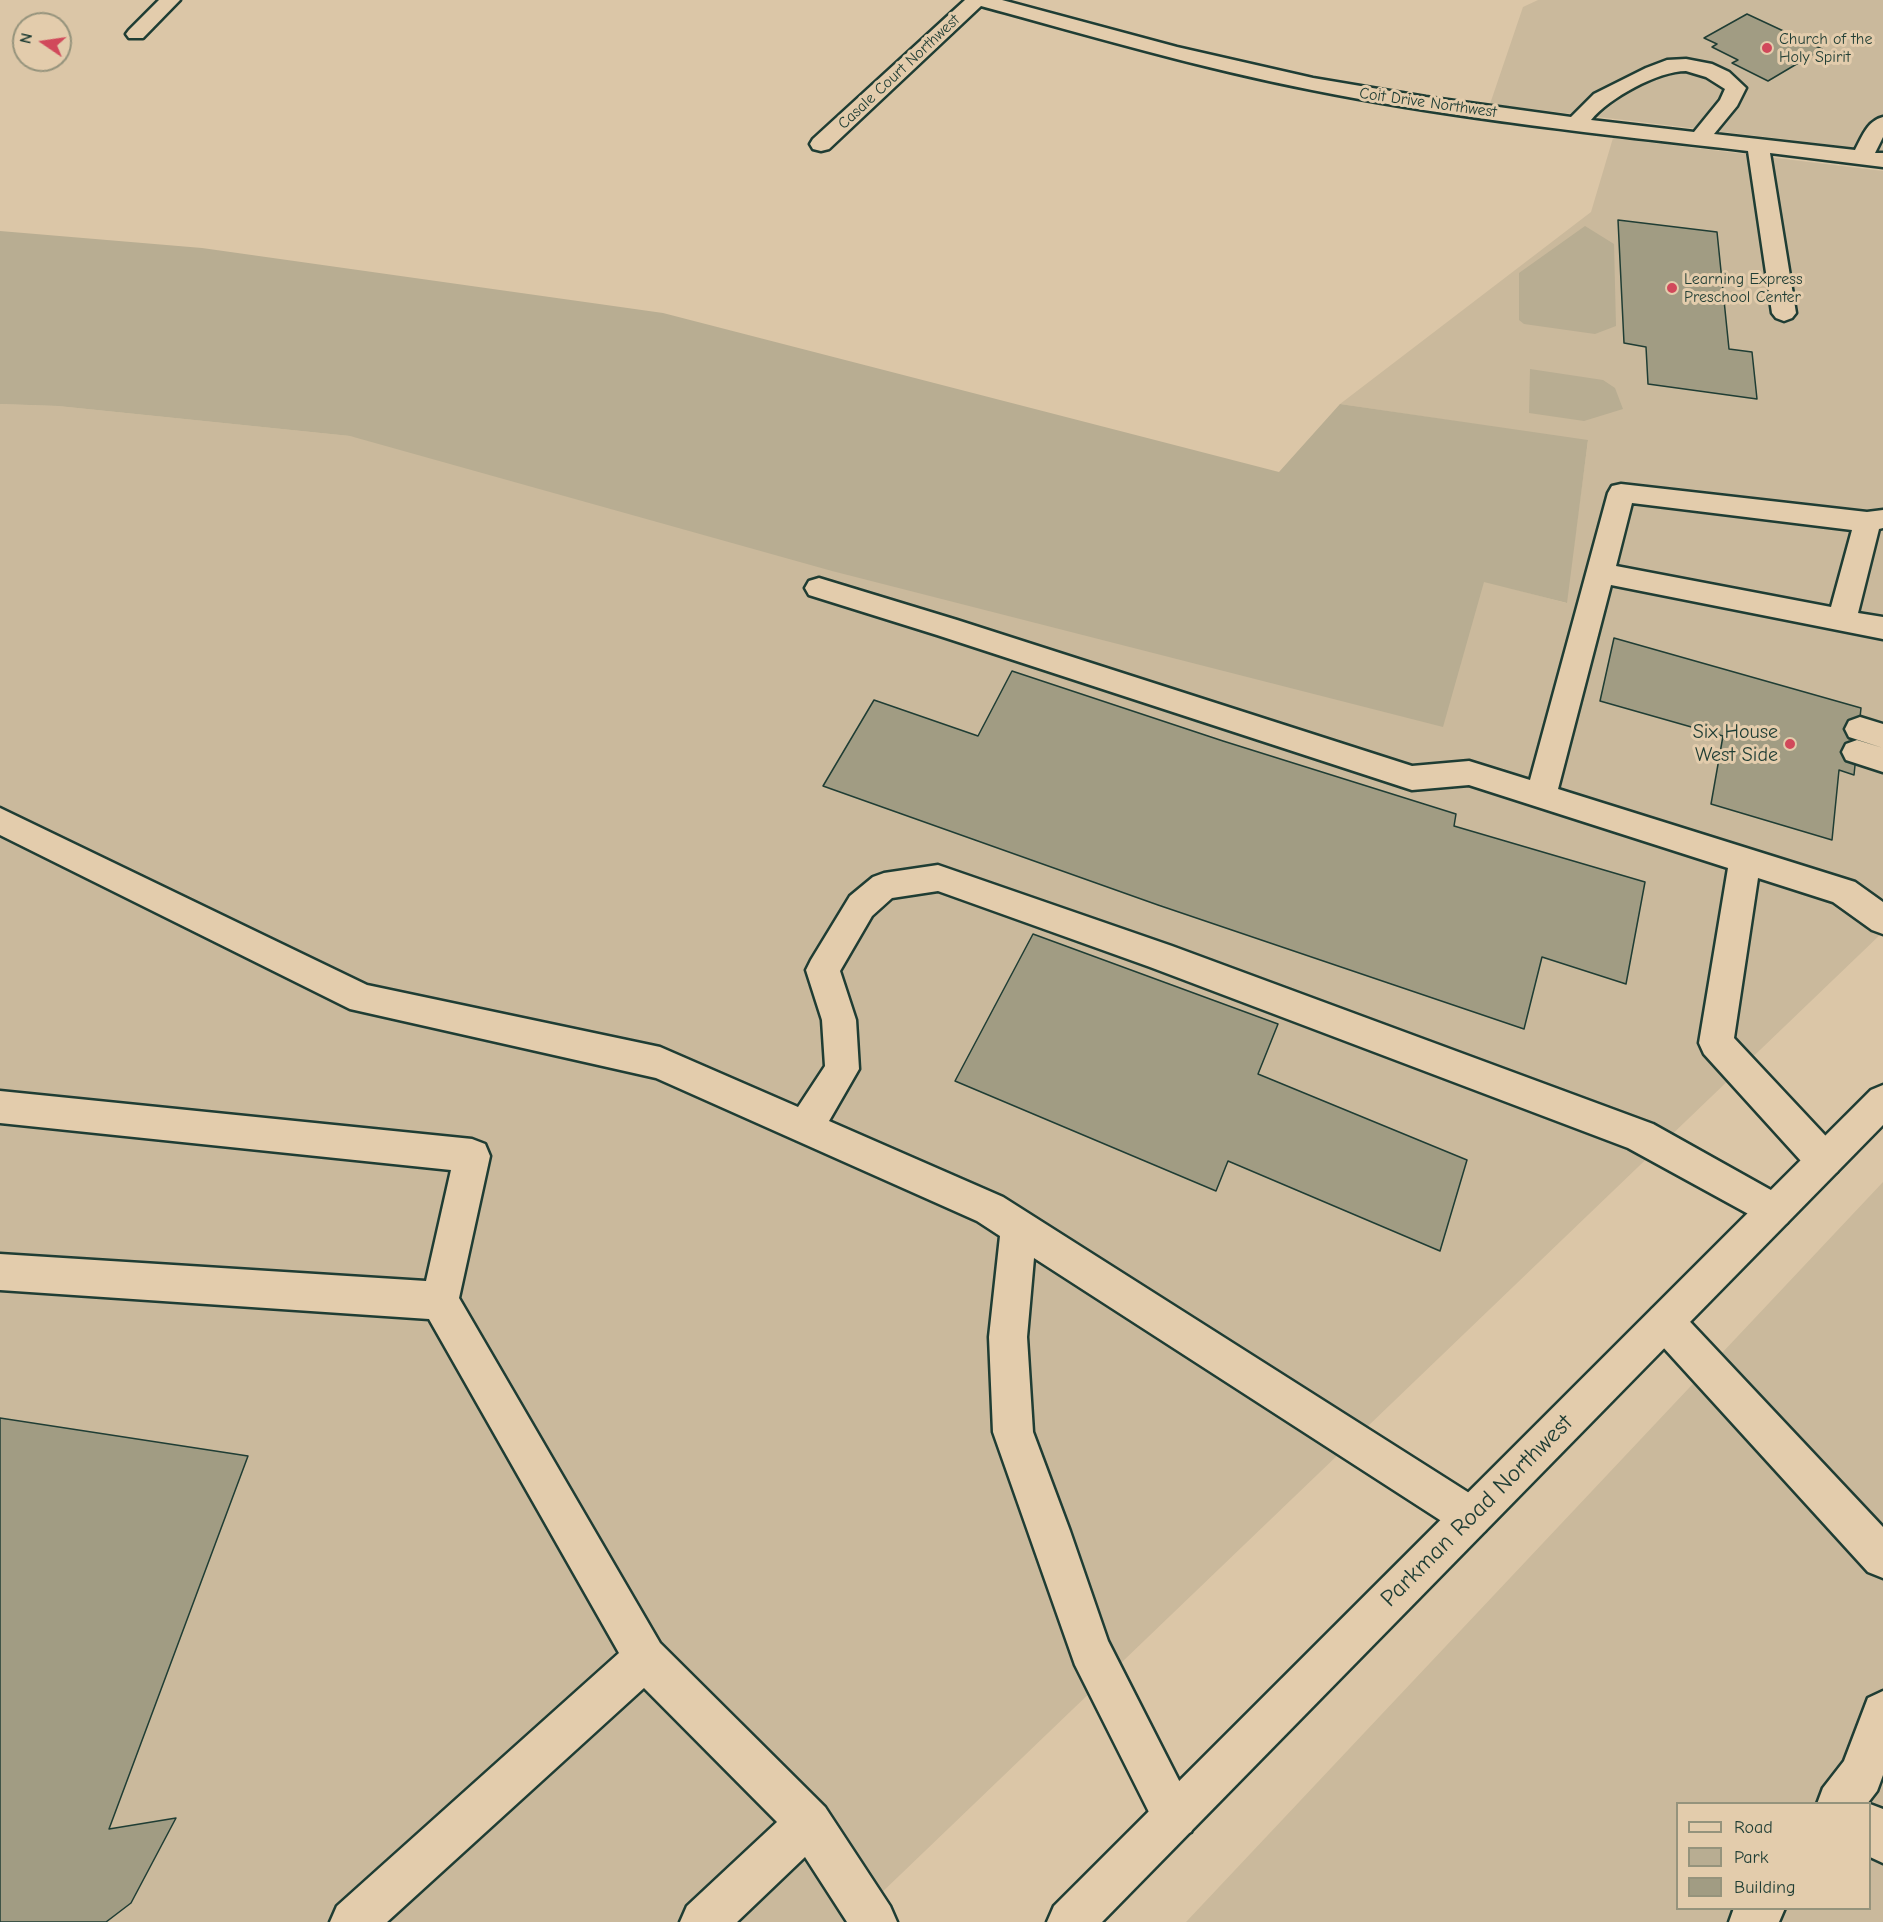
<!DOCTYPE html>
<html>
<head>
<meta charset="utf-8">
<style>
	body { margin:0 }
	#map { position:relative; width:1883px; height:1922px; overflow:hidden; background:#dbc6a7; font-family:"Comic Neue",sans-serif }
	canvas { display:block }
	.legend { position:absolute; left:1676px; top:1802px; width:195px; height:108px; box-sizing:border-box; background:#e3ccac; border:2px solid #95937c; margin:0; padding:8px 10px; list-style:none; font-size:18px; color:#1f3d34 }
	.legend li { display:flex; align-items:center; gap:12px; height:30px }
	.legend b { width:30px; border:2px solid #95937c }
	.north { position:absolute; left:12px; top:12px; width:60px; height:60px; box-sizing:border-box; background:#e3ccac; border:2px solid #95937c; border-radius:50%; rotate:283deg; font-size:16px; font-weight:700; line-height:24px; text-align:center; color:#1f3d34 }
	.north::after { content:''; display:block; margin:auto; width:21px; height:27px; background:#d1495b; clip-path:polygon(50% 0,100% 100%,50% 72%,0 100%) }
</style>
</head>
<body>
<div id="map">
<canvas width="1883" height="1922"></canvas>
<ul class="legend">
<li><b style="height:8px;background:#e3ccac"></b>Road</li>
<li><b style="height:16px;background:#b8ad92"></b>Park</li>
<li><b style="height:16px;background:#a19c83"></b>Building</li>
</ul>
<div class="north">N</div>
</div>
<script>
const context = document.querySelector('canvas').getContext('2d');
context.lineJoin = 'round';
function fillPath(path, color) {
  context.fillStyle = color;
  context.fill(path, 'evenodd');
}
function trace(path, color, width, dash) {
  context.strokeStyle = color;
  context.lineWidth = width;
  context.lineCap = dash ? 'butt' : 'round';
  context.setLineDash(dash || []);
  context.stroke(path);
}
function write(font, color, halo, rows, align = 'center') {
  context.font = font + ' "Comic Neue",sans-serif';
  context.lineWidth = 6;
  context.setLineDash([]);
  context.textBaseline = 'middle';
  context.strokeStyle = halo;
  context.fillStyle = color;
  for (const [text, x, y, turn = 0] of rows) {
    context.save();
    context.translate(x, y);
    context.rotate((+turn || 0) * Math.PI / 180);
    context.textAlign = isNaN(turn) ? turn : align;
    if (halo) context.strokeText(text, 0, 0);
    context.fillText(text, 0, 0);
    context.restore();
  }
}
const built = new Path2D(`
	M1538,0h345v151l-393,-47 33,-97z
	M1613,138l270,33v761l-1032,990h-851v-1518l58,2 292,30 1134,145 82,22 22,-162 -248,-37 251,-192z
	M1883,1182v740h-697zM1678,1804h192v104h-192z`);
const green = new Path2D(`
	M1585,226l29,18 2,82 -21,8 -71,-10 -5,-4v-47z
	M0,231l202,17 461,65 616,159 61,-68 248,36 -21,163 -83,-21 -41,145 -611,-156 -482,-135 -292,-30 -58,-2z
	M1530,369l73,11 12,8 8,21 -39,12 -55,-8z`);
const building = new Path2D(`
	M1747,14l75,35 -54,32 -36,-18 6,-3 -26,-13 5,-3 -13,-6z
	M1618,220l99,12 12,117 23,3 5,47 -109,-15 -2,-37 -22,-4z
	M1614,638l247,70 -7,67 -15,-5 -7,70 -121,-36 12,-68 -123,-35z
	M1012,671l211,70 233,73 -2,12 191,56 -19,102 -84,-27 -18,72 -366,-124 -335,-119 51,-86 104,36z
	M1033,934l245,90 -20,50 209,86 -27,91 -212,-90 -12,30 -261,-110z
	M0,1418l248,38 -139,373 67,-11 -45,85 -25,19h-106z`);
const minor = new Path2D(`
	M159,0h21l-37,38h-14l-3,-4 3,-4z
	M965,0h37l175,47 136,31 113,19 145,20 23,-23 52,-26 21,-8 19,-1 26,5 17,8 17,16 -9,18 -23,28 141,16c7,-13 12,-29 28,-33v20l-8,16h8v14l-113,-14 26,160 -4,5 -8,3 -8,-3 -4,-5 -24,-162c-146,-17 -292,-32 -436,-61 -112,-22 -221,-54 -331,-84l-152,143 -8,2 -8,-2 -3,-5 3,-5zM1686,71l20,6 19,12 -5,11 -26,32 -103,-12c18,-22 67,-49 95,-49z
	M1621,484l246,28 16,-2v18l-4,1 -21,84 25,4v22l-272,-54 -53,204 297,93 28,20v32l-11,-4 -39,-28 -75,-24 -24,160 103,110 5,12 -5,12 -13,5 -13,-5 -107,-118 -5,-11 29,-175 -259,-83 -57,5 -475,-155 -128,-40 -4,-7 4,-7 10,-3 138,42 455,146 57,-5 61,19 78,-287 4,-7zM1632,503l220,27 -21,77 -215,-41z
	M1860,717l23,7v24l-34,-11 -4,-8 4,-8z
	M1857,740l26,8v24l-37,-12 -4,-8 4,-8z
	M0,808l367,177 293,62 138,60 27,-41 -3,-46 -16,-50 5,-10 39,-64 23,-19 11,-4 54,-8 234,81 481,178 134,75 5,12 -5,12 -13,5 -146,-80 -478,-181 -212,-76 -46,7 -20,18 -32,55 16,49 3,49 -30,52 174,76 482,306 6,14 -6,14 -14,6 -14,-6 -423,-273 -7,79 6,95 37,99 38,110 89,175 -6,16 -16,6 -16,-6 -84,-167 -82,-233 -4,-95 11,-101 -23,-15 -321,-143 -306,-69 -350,-174z
	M0,1091l472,48 13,5 5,12 -31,142 201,345 165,164 65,99 7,16h-50l-42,-65 -68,65h-57l7,-16 90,-84 -133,-134 -257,234h-57l7,-16 282,-253 -190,-334 -429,-29v-36l426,27 25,-111 -451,-47z
	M1665,1303l13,6 205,218v51l-15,-6 -216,-237 -6,-13 6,-13z
	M1883,1691v84l-6,16 -10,13h-50l6,-16 21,-27 24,-63z
	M1870,1804l13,5v54l-13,-6z
	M1734,1908h51l-6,14h-50z`);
const major = new Path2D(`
	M1883,1085v40l-781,797h-55l7,-16 817,-816z`);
const markers = [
	[1767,48,6,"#d1495b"],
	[1672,288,6,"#d1495b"],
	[1790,744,6,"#d1495b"]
];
const farPoinames = [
	["Church of the",1779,39],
	["Holy Spirit",1779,57],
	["Learning Express",1684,279],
	["Preschool Center",1684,297]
];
const farStreetnames = [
	["Casale Court Northwest",899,72,-43],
	["Coit Drive Northwest",1428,103,8]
];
const poiNames = [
	["Six House",1778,732],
	["West Side",1778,755]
];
const nearStreetnames = [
	["Parkman Road Northwest",1477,1511,-45]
];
fillPath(built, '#cab99c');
fillPath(green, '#b8ad92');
fillPath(building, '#a19c83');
trace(building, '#1f3d34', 1.5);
trace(minor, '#1f3d34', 5);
trace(major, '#1f3d34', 5);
fillPath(minor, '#e3ccac');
fillPath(major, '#e3ccac');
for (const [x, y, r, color] of markers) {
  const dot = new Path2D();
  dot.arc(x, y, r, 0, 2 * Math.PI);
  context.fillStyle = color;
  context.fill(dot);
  trace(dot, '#e3ccac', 2);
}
write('16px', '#1f3d34', '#e3ccac', farPoinames, 'left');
write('16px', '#1f3d34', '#e3ccac', farStreetnames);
write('20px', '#1f3d34', '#e3ccac', poiNames, 'right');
write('24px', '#1f3d34', '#e3ccac', nearStreetnames);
</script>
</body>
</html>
